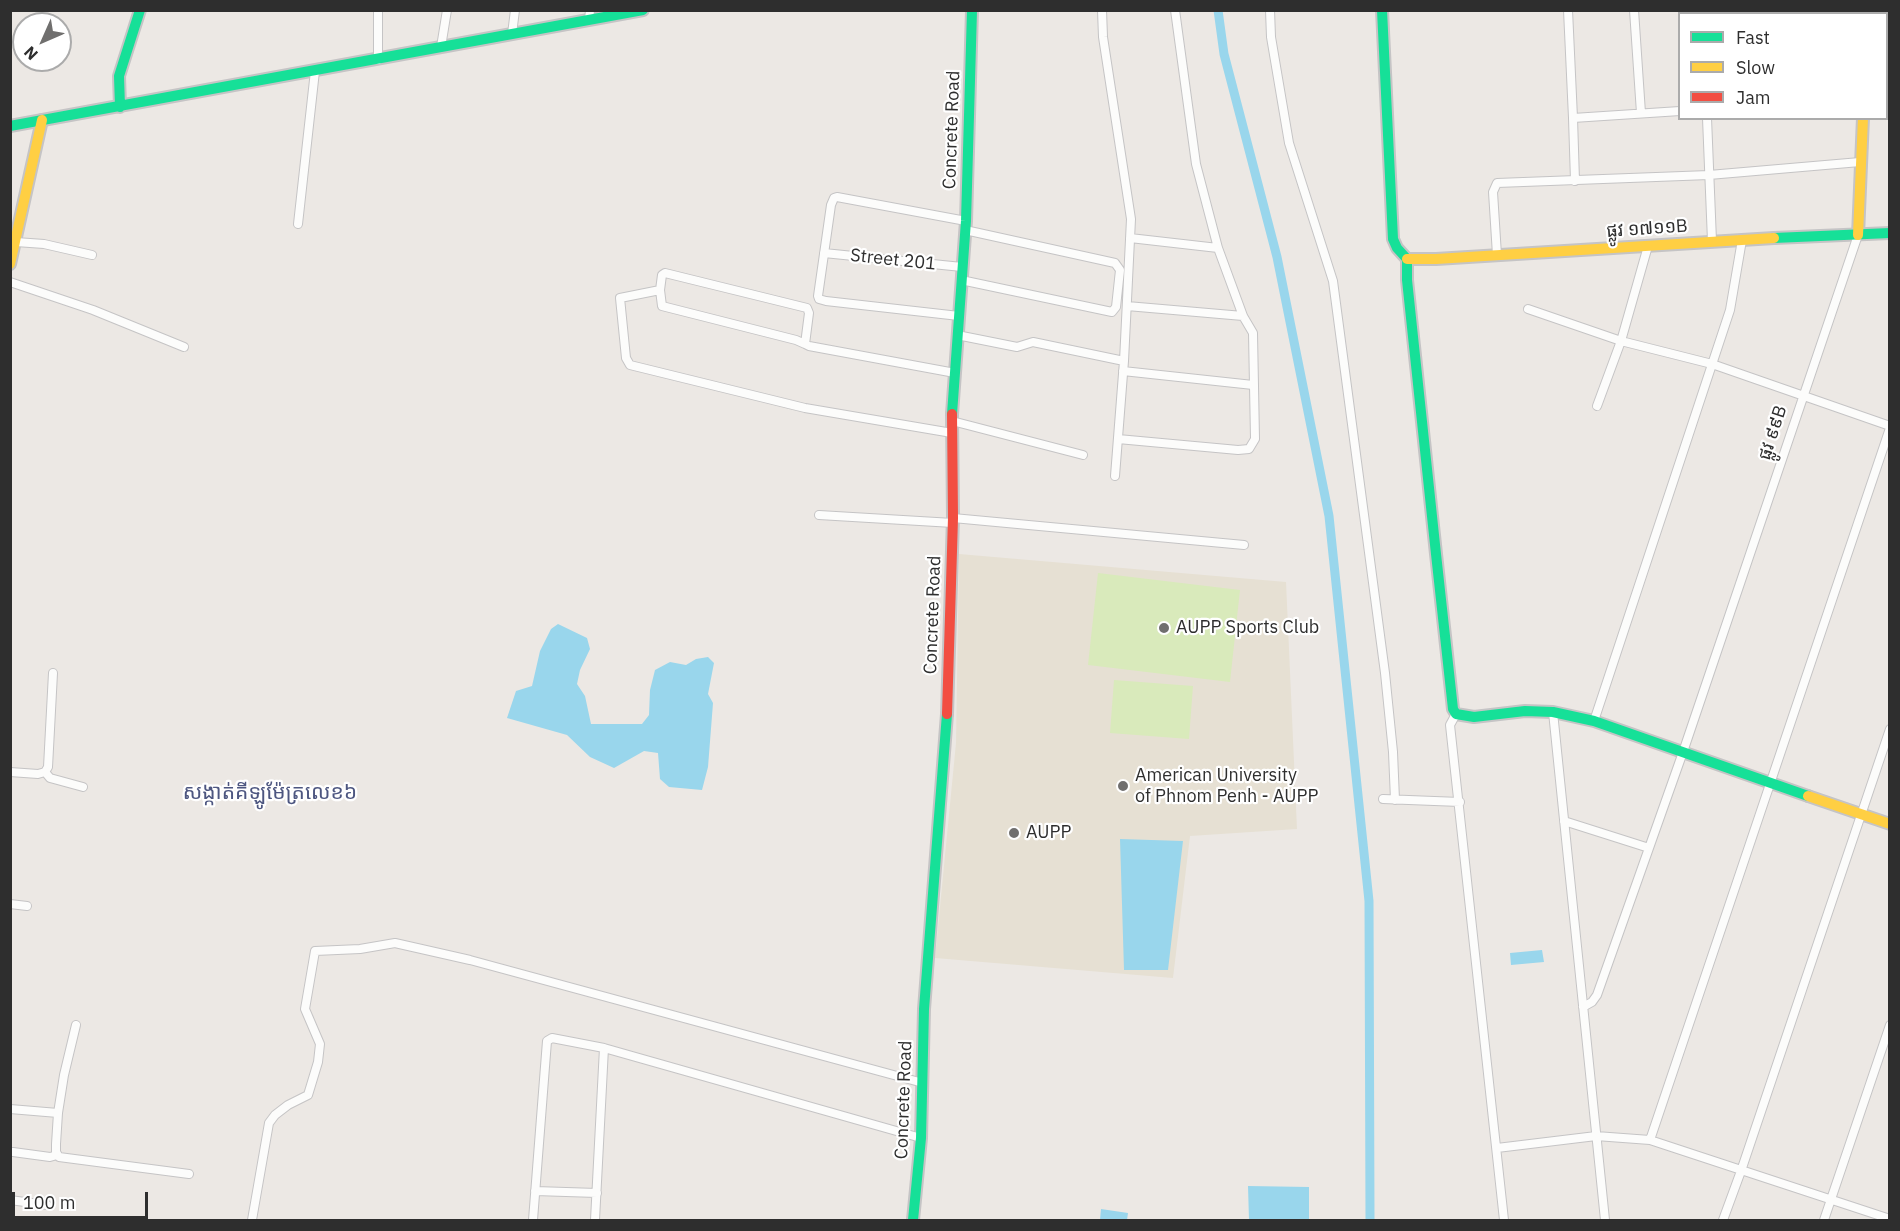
<!DOCTYPE html>
<meta charset="utf-8">
<style>
body{margin:0}
#map{position:relative;width:1900px;height:1231px;overflow:hidden;background:#ece8e4;font-family:"IBM Plex Sans",sans-serif}
canvas{display:block}
.frame{position:absolute;inset:0;border:12px solid #2e2e2e;pointer-events:none}
.legend{position:absolute;left:1678px;top:12px;width:210px;height:108px;box-sizing:border-box;background:#fff;border:2px solid #ababab;margin:0;padding:8px 10px;list-style:none;font-size:18px;color:#2e2e2e}
.legend li{display:flex;align-items:center;gap:12px;height:30px}
.legend b{width:30px;border:2px solid #ababab}
.north{position:absolute;left:12px;top:12px;width:60px;height:60px;box-sizing:border-box;background:#fff;border:2px solid #ababab;border-radius:50%;rotate:225deg;font-size:16px;font-weight:700;line-height:24px;text-align:center;color:#2e2e2e}
.north::after{content:'';display:block;margin:auto;width:21px;height:27px;background:#706f6e;clip-path:polygon(50% 0,100% 100%,50% 72%,0 100%)}
.scale{position:absolute;left:12px;top:1192px;width:136px;height:27px;box-sizing:border-box;border:3px solid #2e2e2e;border-top:0;padding-left:8px;font-size:18px;line-height:21px;white-space:nowrap;color:#2e2e2e;-webkit-text-stroke:4px #fff;paint-order:stroke}
</style>
<div id="map">
<canvas width="1900" height="1231"></canvas>
<div class="frame"></div>
<ul class="legend">
<li><b style="height:8px;background:#16e098"></b>Fast</li>
<li><b style="height:8px;background:#ffcf43"></b>Slow</li>
<li><b style="height:8px;background:#f24e42"></b>Jam</li>
</ul>
<div class="north">N</div>
<div class="scale">100 m</div>
</div>
<script>
const c = document.querySelector('canvas').getContext('2d');
c.lineJoin = 'round';
function fillPath(path, color) {
  c.fillStyle = color;
  c.fill(path, 'evenodd');
}
function toPath(rows) {
  const path = new Path2D();
  for (const r of rows) {
    path.moveTo(r[0], r[1]);
    for (let i = 2; i < r.length; i += 2) path.lineTo(r[i], r[i + 1]);
  }
  return path;
}
function stroke(path, color, width, dash) {
  c.strokeStyle = color;
  c.lineWidth = width;
  c.lineCap = dash ? 'butt' : 'round';
  c.setLineDash(dash || []);
  c.stroke(path);
}
function drawText(font, color, halo, rows, align = 'center') {
  c.font = font + ' "IBM Plex Sans","Noto Sans Khmer",sans-serif';
  c.lineWidth = 4.5;
  c.setLineDash([]);
  c.textBaseline = 'middle';
  c.strokeStyle = halo;
  c.fillStyle = color;
  for (const [text, x, y, turn = 0] of rows) {
    c.save();
    c.translate(x, y);
    c.rotate((+turn || 0) * Math.PI / 180);
    c.textAlign = isNaN(turn) ? turn : align;
    if (halo) c.strokeText(text, 0, 0);
    c.fillText(text, 0, 0);
    c.restore();
  }
}
const education = toPath([
 [959,554,1286,582,1297,829,1190,836,1173,978,935,958,956,743]
]);
const pitch = toPath([
 [1098,573,1240,590,1230,682,1088,665],
 [1114,680,1193,686,1189,739,1110,733]
]);
const water = toPath([
 [558,624,587,638,590,649,580,670,577,684,585,696,591,724,642,724,649,715,650,690,655,670,670,662,686,665,696,659,708,657,714,663,708,694,713,703,708,767,702,790,669,787,660,779,658,753,644,751,614,768,590,757,567,735,507,718,516,691,532,686,540,651,551,629],
 [1120,839,1183,841,1168,970,1124,970],
 [1542,950,1544,962,1511,965,1510,953],
 [1248,1186,1309,1187,1309,1220,1249,1220],
 [1101,1209,1128,1213,1127,1220,1100,1220]
]);
const canal = toPath([
 [1218,10,1224,54,1277,257,1329,516,1369,901,1370,1220]
]);
const street = toPath([
 [378,10,378,60],
 [1102,10,1103,37,1131,219,1124,361,1115,476],
 [1270,10,1271,37,1289,143,1333,281,1385,673,1393,752,1395,800],
 [1568,10,1573,118,1680,111],
 [1634,10,1641,113],
 [1803,10,1819,10],
 [589,20,590,10],
 [512,34,515,10],
 [441,47,447,10],
 [1573,118,1575,181],
 [1707,118,1712,241],
 [298,224,315,71],
 [1130,238,1218,248],
 [16,242,44,244,92,255],
 [824,253,962,267],
 [1497,255,1493,192,1497,183,1709,175,1860,162],
 [961,280,1112,312,1116,307,1120,270,1115,263,965,230],
 [10,282,93,310,184,347],
 [660,290,620,298,626,358,630,365,805,408,952,433],
 [1127,306,1243,316],
 [1528,309,1621,341,1712,364,1890,426],
 [959,316,826,301,819,299,818,296,831,205,834,198,837,197,966,221],
 [957,335,1017,347,1033,342,1124,361],
 [805,344,809,313,807,308,665,273,662,275,660,290,662,306,796,340,805,344,809,346,955,373],
 [1123,371,1253,385],
 [1597,406,1621,341,1648,246],
 [952,421,1083,455],
 [1118,439,1238,450,1249,449,1255,439,1253,333,1243,316,1218,248,1196,164,1175,10],
 [819,515,953,523],
 [953,518,1244,545],
 [1553,712,1605,1220],
 [1456,714,1450,725,1504,1220],
 [1594,721,1730,310,1742,240],
 [10,772,38,774,45,772,48,767,53,673],
 [45,772,50,778,83,787],
 [1383,799,1460,802],
 [1564,821,1649,848],
 [10,904,27,906],
 [1583,1007,1592,1002,1597,995,1683,752,1858,235],
 [10,1109,58,1113,64,1075,76,1025],
 [58,1113,56,1144,56,1152,59,1157,189,1174],
 [1650,1140,1890,428],
 [1497,1148,1596,1136,1650,1140,1890,1219],
 [13,1152,50,1157,57,1155],
 [535,1191,597,1193],
 [10,1200,47,1205],
 [252,1220,269,1123,275,1115,288,1105,308,1095,318,1062,320,1044,305,1009,315,951,360,949,395,943,470,960,923,1083],
 [533,1220,547,1041,552,1038,604,1048,921,1138],
 [595,1220,604,1048],
 [1723,1220,1741,1171,1890,729],
 [1824,1220,1890,1025]
]);
const fast = toPath([
 [1382,10,1393,239,1397,248,1407,259],
 [120,107,119,76,140,10],
 [10,126,643,10],
 [1774,238,1890,233],
 [1407,259,1407,280,1436,554,1453,709,1456,714,1474,717,1525,711,1553,712,1594,721,1808,796],
 [952,414,966,221,972,10],
 [913,1220,921,1138,924,1009,947,714]
]);
const slow = toPath([
 [1858,235,1863,118],
 [1407,259,1436,259,1774,238],
 [10,264,42,120],
 [1808,796,1890,824]
]);
const jam = toPath([
 [1870,10,1870,14],
 [947,714,953,518,952,414]
]);
const markers = [
 [1164,628,6,"#706f6e"],
 [1123,786,6,"#706f6e"],
 [1014,833,6,"#706f6e"]
];
const streetNames = [
 ["Concrete Road",952,130,-88],
 ["ផ្លូវ ១៧១១B",1647,229,-4],
 ["Street 201",893,260,6],
 ["ផ្លូវ ៩៩B",1773,433,-72],
 ["Concrete Road",933,615,-88],
 ["Concrete Road",904,1100,-88]
];
const poiNames = [
 ["AUPP Sports Club",1176,628],
 ["American University",1135,776],
 ["of Phnom Penh - AUPP",1135,797],
 ["AUPP",1026,833]
];
const quarterNames = [
 ["សង្កាត់គីឡូម៉ែត្រលេខ៦",270,793]
];
fillPath(education, '#e6e0d3');
fillPath(pitch, '#d9eabb');
fillPath(water, '#99d6ec');
stroke(canal, '#99d6ec', 9);
stroke(street, '#c5c4c5', 10);
stroke(fast, '#c5c4c5', 14);
stroke(slow, '#c5c4c5', 14);
stroke(jam, '#c5c4c5', 14);
stroke(street, '#fcfcfb', 8);
stroke(fast, '#16e098', 10);
stroke(slow, '#ffcf43', 10);
stroke(jam, '#f24e42', 10);
for (const [x, y, r, color] of markers) {
  const dot = new Path2D();
  dot.arc(x, y, r, 0, 2 * Math.PI);
  c.fillStyle = color;
  c.fill(dot);
  stroke(dot, '#fff', 2);
}
drawText('18px', '#2e2e2e', '#fff', streetNames);
drawText('18px', '#2e2e2e', '#fff', poiNames, 'left');
drawText('21px', '#4d5680', '#fff', quarterNames);
</script>
